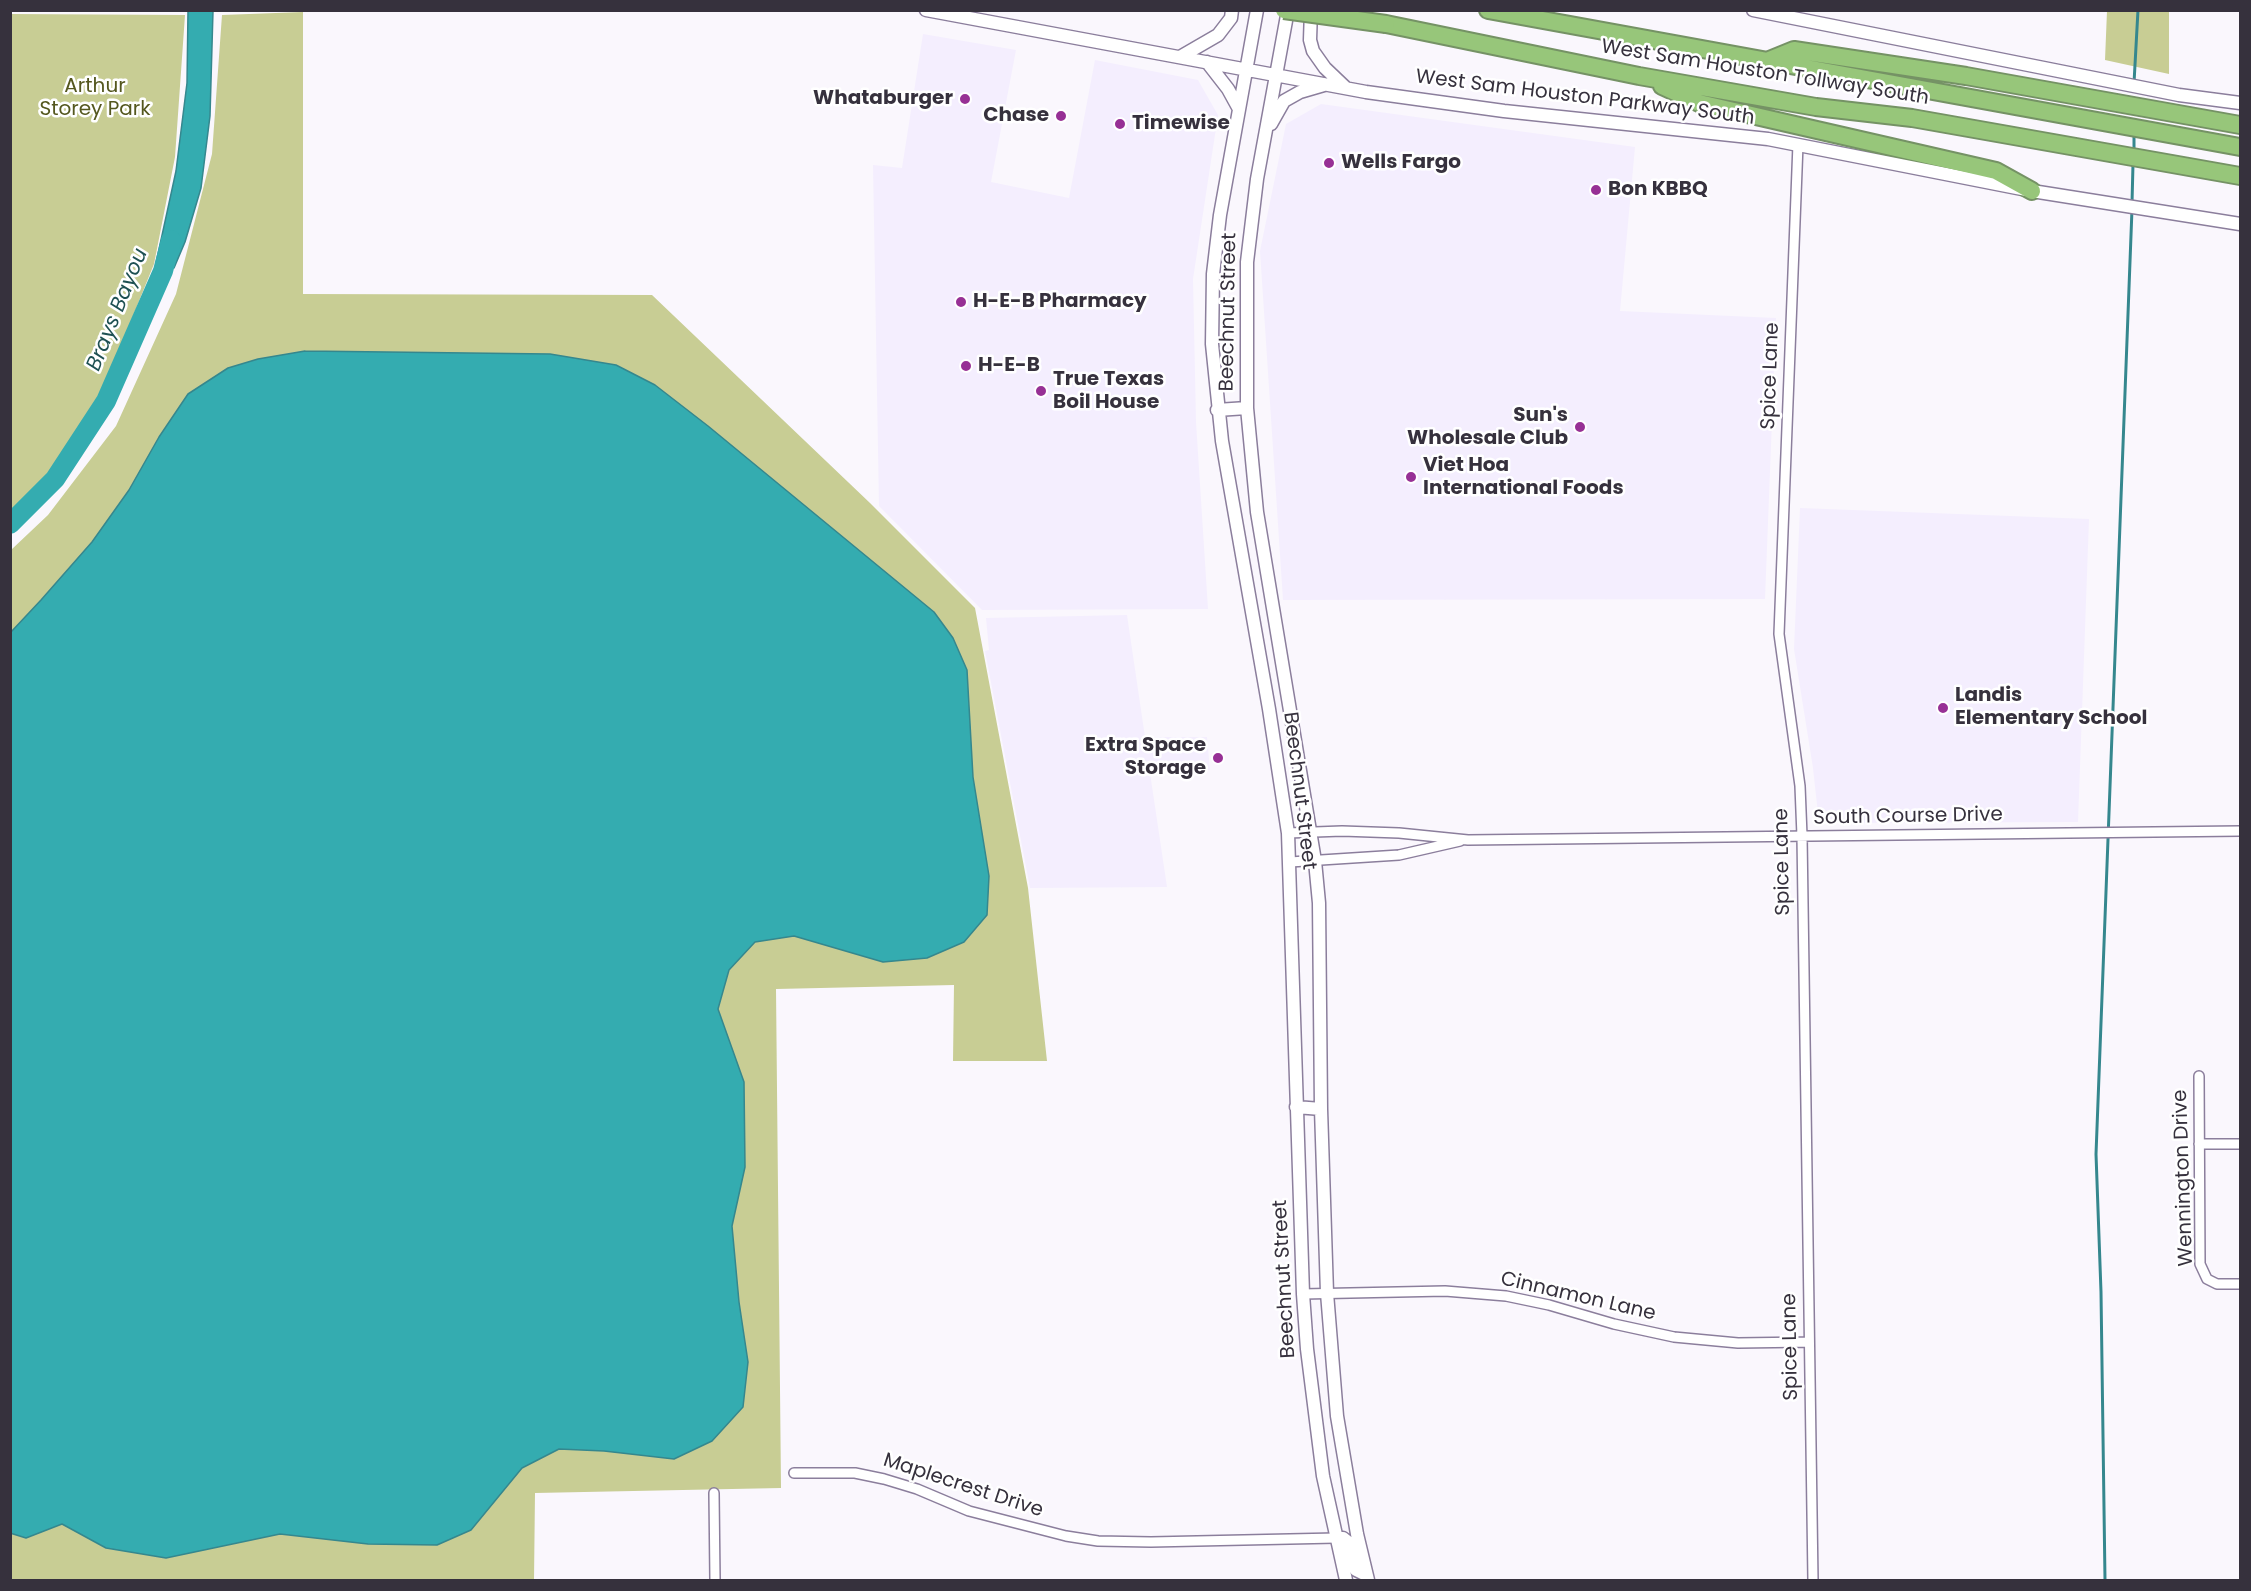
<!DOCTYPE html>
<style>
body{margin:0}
#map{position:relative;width:2251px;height:1591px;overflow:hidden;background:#faf7fd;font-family:Poppins,sans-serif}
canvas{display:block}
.frame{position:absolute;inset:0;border:12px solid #36313d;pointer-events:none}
</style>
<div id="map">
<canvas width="2251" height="1591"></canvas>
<div class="frame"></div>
</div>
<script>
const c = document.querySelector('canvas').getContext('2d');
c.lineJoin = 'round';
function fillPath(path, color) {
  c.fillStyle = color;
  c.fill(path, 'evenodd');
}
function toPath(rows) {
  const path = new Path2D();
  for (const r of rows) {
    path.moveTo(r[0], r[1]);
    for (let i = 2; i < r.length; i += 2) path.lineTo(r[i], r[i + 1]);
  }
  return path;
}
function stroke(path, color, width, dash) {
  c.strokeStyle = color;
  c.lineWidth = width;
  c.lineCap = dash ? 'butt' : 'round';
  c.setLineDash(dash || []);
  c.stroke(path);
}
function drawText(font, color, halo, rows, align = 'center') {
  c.font = font + ' Poppins,sans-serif';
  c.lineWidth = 5;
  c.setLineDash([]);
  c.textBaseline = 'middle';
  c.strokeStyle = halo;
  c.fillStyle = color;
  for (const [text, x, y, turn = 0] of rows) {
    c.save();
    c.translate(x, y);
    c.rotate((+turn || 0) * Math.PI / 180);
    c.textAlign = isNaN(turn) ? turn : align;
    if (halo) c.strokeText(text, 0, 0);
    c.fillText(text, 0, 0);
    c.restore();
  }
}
const built = toPath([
 [923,34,1016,50,991,182,1069,198,1095,60,1198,80,1218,115,1193,279,1196,422,1208,609,982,610,879,506,873,165,902,168],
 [1321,104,1635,147,1620,311,1776,318,1765,599,1283,600,1260,251,1286,124],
 [1800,508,2089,519,2078,822,1819,823,1813,768,1794,649],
 [1127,615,1145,737,1207,737,1210,770,1150,773,1167,887,1030,888,985,651,989,650,986,618]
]);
const green = toPath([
 [2107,11,2169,11,2169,74,2105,60],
 [303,12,303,294,652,295,870,503,975,608,1028,888,1047,1061,953,1061,954,985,776,989,781,1488,535,1493,534,1580,11,1580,11,550,48,515,116,426,176,294,212,154,222,15],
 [11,14,185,15,175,157,154,264,103,390,51,475,11,513]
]);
const water = toPath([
 [188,11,213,11,210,116,201,188,185,242,174,268,156,263,176,171,187,83,188,11],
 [305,351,550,354,616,365,655,385,708,426,934,612,953,638,967,670,973,777,989,876,987,915,964,942,927,958,883,962,794,936,755,942,729,970,718,1009,744,1082,745,1167,732,1226,739,1302,748,1362,743,1407,712,1441,674,1459,604,1451,559,1449,522,1468,471,1530,437,1545,368,1544,280,1534,166,1558,106,1548,62,1524,26,1538,10,1533,11,632,41,600,92,542,129,490,159,437,188,394,228,368,258,359,305,351]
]);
const stream = toPath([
 [2134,83,2138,10],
 [2134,152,2134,134],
 [2132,203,2133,164],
 [2105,1580,2101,1292,2096,1154,2132,209]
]);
const river = toPath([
 [10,524,55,479,106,401,163,271,171,240]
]);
const street = toPath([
 [1798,144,1779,634,1800,786,1802,836,1813,1580],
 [1288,833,1342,831,1399,833,1468,840,2240,831],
 [1290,862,1399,855,1460,841],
 [2199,1076,2200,1264,2207,1279,2217,1284,2240,1284],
 [2199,1144,2240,1144],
 [1303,1294,1445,1291,1506,1296,1549,1305,1614,1324,1674,1337,1738,1343,1809,1342],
 [794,1473,855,1473,884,1479,917,1489,969,1511,1066,1536,1098,1541,1151,1542,1336,1538],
 [714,1493,715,1580]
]);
const secondary = toPath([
 [926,10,1366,92,1504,111,1768,139,2032,191,2240,224],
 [1257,10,1220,215,1213,274,1212,344,1222,441,1269,709,1288,833,1303,1294,1307,1349,1323,1476,1346,1580],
 [1288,10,1257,179,1247,262,1247,408,1257,512,1315,861,1319,903,1321,1109,1327,1293,1337,1416,1357,1534,1368,1580],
 [1311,10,1310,40,1313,51,1325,68,1346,88],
 [1753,10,2179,95,2240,103],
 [1180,57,1218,35,1231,18,1232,10],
 [1207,62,1228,89,1239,109],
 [1271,124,1284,101,1300,92,1324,85],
 [1217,410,1247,408],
 [1296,1107,1321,1109],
 [1336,1538,1343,1538,1348,1542,1356,1570,1366,1575]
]);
const highway = toPath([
 [1488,10,2240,147],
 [1386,24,1639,76,1816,107,1912,118,2240,176],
 [1767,61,1794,50,1966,76,2240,125],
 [1662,86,1699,103,1996,171,2032,191]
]);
const highwayBridge = toPath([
 [1284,10,1386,24]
]);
const markers = [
 [965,99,6,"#973095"],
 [1061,116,6,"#973095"],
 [1120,124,6,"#973095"],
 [1329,163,6,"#973095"],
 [1596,190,6,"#973095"],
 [961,302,6,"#973095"],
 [966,366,6,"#973095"],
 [1041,391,6,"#973095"],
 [1580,427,6,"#973095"],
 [1411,477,6,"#973095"],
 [1943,708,6,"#973095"],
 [1218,758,6,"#973095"]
];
const streetNames = [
 ["West Sam Houston Tollway South",1765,73,9],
 ["West Sam Houston Parkway South",1585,98,7],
 ["Beechnut Street",1229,312,-89],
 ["Spice Lane",1771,376,-88],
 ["Beechnut Street",1299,791,83],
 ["South Course Drive",1908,817,-1],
 ["Spice Lane",1783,862,-91],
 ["Wennington Drive",2184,1178,-92],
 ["Beechnut Street",1285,1279,-93],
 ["Cinnamon Lane",1578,1297,13],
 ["Spice Lane",1791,1347,-91],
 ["Maplecrest Drive",963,1486,18]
];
const parkNames = [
 ["Arthur",95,87],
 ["Storey Park",95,110]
];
const poiNames = [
 ["Whataburger",953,99,"right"],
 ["Chase",1049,116,"right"],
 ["Timewise",1132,124],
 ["Wells Fargo",1341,163],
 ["Bon KBBQ",1608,190],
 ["H-E-B Pharmacy",973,302],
 ["H-E-B",978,366],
 ["True Texas",1053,380],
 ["Boil House",1053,403],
 ["Sun's",1568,416,"right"],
 ["Wholesale Club",1568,439,"right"],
 ["Viet Hoa",1423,466],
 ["International Foods",1423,489],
 ["Landis",1955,696],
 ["Elementary School",1955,719],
 ["Extra Space",1206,746,"right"],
 ["Storage",1206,769,"right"]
];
const waterNames = [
 ["Brays Bayou",118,310,-68]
];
fillPath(built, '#f4eefe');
fillPath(green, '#c8cd94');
fillPath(water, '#34acb0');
stroke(water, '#35878e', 1.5);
stroke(stream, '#35878e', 3);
stroke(river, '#34acb0', 20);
stroke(street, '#8b7e9c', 12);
stroke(secondary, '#8b7e9c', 15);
stroke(highway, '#759265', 20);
stroke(street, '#fff', 9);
stroke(secondary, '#fff', 12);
stroke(highway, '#97c67a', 16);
stroke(highwayBridge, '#759265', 20, []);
stroke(highwayBridge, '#97c67a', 16);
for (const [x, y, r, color] of markers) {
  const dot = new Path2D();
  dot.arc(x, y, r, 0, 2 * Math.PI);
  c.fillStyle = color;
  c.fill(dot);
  stroke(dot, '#fff', 2);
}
drawText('20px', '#36313d', '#fff', streetNames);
drawText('20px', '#54571e', '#fff', parkNames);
drawText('bold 20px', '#36313d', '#fff', poiNames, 'left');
drawText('italic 21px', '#1e5052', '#fff', waterNames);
</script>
